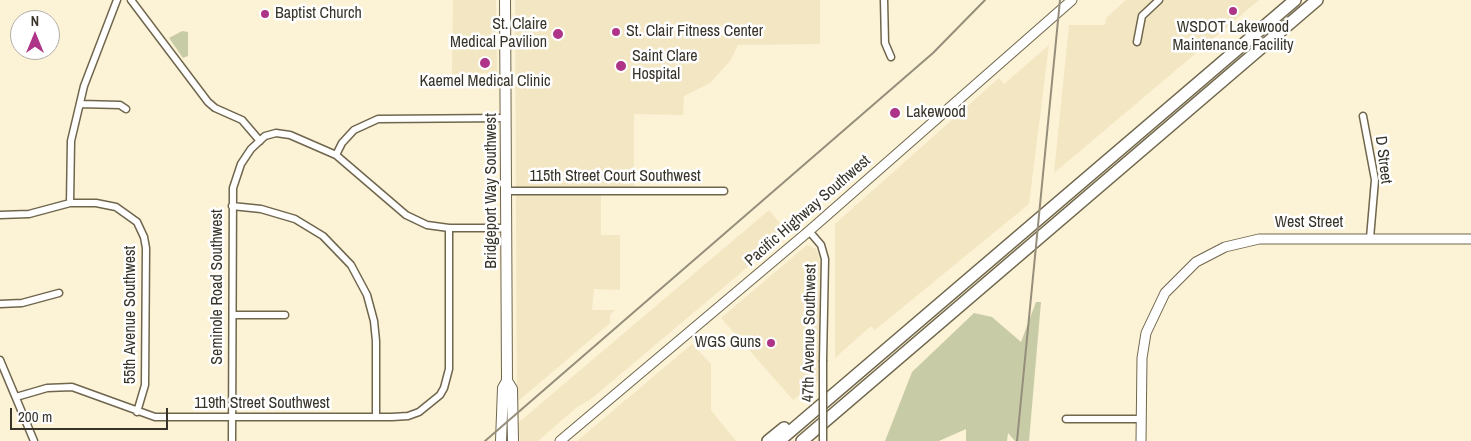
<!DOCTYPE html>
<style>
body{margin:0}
#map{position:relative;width:1471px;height:441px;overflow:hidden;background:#fcf2d5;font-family:"Archivo Narrow",sans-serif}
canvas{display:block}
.north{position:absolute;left:10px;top:10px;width:50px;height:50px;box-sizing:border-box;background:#fff;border:1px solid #afaea9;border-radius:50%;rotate:0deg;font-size:14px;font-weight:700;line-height:20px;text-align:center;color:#383429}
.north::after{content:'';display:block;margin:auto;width:18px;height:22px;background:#ae3487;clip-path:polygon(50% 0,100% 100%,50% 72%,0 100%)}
.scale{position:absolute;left:10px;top:408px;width:158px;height:22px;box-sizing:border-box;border:2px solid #383429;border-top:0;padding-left:6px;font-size:15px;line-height:18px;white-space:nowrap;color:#383429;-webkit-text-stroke:4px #fff;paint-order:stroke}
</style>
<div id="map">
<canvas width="1471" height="441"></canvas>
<div class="north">N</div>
<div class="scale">200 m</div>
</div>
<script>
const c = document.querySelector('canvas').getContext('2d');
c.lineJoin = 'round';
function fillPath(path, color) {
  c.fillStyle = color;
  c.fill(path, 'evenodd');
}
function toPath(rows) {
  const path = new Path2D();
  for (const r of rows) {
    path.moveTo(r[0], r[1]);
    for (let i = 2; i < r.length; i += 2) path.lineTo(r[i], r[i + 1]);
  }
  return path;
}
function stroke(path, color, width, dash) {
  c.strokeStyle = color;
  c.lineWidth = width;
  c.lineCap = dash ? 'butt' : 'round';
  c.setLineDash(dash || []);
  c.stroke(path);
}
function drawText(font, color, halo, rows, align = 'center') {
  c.font = font + ' "Archivo Narrow",sans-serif';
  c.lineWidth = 5;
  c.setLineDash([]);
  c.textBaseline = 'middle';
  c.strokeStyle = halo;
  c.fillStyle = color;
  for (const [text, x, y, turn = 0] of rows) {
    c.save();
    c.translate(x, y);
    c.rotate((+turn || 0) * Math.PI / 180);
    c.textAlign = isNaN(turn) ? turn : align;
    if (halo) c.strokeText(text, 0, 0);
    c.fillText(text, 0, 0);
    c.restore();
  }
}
const built = toPath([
 [453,0,496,0,497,73,452,74],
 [515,0,820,0,820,44,738,45,730,61,710,83,684,96,683,115,634,114,634,187,601,187,601,235,620,235,620,290,594,289,592,310,615,310,610,315,610,323,517,402],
 [1126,0,1259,0,1054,173,1069,25,1105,25,1106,18],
 [1049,45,1029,204,875,330,871,326,835,358,835,224,999,78,1004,84],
 [769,210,788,233,591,399,577,407,538,441,520,441,518,423],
 [807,245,816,249,821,265,818,381,793,400,721,318],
 [692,344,711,364,711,410,736,441,577,441]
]);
const green = toPath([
 [182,31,188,32,188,56,183,58,169,38],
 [1036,302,1041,302,1029,441,1015,441,1008,433,1007,441,966,441,966,429,939,441,885,441,912,372,974,313,992,317,1021,342]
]);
const street = toPath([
 [131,0,208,102,215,108,242,120,260,141],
 [884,0,885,43,891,57],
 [1137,42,1142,16,1159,0],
 [80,104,120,105,126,109],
 [1363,116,1375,180,1370,238],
 [336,155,342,143,354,130,378,119,506,118],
 [507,191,724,191],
 [70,203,71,141,84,86,117,0],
 [232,206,261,209,295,219,323,236,351,265,367,295,374,321,376,341,376,417],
 [0,215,29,214,70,203,96,203,116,207,137,222,144,237,146,248,145,385,137,412],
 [809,231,821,245,825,259,823,360],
 [0,304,22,303,59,293],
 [233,315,285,315],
 [0,360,34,441],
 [16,397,47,388,72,387,155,417,392,417,408,416,419,412,440,395,444,388,449,369,449,228],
 [1066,419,1141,419],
 [232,441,233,188,241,164,251,149,265,136,276,133,290,135,336,155,406,215,427,225,449,228,507,228]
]);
const secondary = toPath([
 [560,441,809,231,1072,0],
 [1141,441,1142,358,1146,333,1165,293,1196,262,1225,247,1259,239,1471,239]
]);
const primary = toPath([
 [507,381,512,389,513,441],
 [501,441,503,388,507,381,505,0]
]);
const highway = toPath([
 [768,441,784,428],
 [779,441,1295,0],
 [802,441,1317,0]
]);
const rail = toPath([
 [485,441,933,53,985,0],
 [1017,441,1060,0]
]);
const streetBridge = toPath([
 [823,360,823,441]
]);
const markers = [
 [1233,11,5,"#ae3487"],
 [265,14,5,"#ae3487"],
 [616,32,5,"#ae3487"],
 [558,34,6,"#ae3487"],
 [485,63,6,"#ae3487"],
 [621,66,6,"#ae3487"],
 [895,113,6,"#ae3487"],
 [771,343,5,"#ae3487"]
];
const poiNames = [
 ["Baptist Church",275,14],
 ["St. Claire",547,25,"right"],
 ["Medical Pavilion",547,43,"right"],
 ["WSDOT Lakewood",1233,28,"center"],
 ["Maintenance Facility",1233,46,"center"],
 ["St. Clair Fitness Center",626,32],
 ["Saint Clare",632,57],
 ["Hospital",632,75],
 ["Kaemel Medical Clinic",485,82,"center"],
 ["Lakewood",906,113],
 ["WGS Guns",761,343,"right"]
];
const streetNames = [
 ["D Street",1383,160,83],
 ["115th Street Court Southwest",615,177],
 ["Bridgeport Way Southwest",492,191,-90],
 ["Pacific Highway Southwest",808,211,-41],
 ["West Street",1309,223],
 ["Seminole Road Southwest",218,287,-90],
 ["55th Avenue Southwest",131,315,-90],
 ["47th Avenue Southwest",810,333,-89],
 ["119th Street Southwest",262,404]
];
fillPath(built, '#f3e6c3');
fillPath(green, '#c8cca6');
stroke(street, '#6f664d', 9);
stroke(secondary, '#6f664d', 11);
stroke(primary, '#6f664d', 12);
stroke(highway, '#6f664d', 14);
stroke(street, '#fff', 6);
stroke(secondary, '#fff', 9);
stroke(primary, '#fff', 10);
stroke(highway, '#fff', 11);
stroke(rail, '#958e7b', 2);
stroke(streetBridge, '#6f664d', 9, []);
stroke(streetBridge, '#fff', 6);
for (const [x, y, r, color] of markers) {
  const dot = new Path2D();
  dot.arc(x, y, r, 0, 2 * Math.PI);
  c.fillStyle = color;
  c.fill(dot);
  stroke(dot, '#fff', 2);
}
drawText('16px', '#383429', '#fff', poiNames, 'left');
drawText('16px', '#383429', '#fff', streetNames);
</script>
